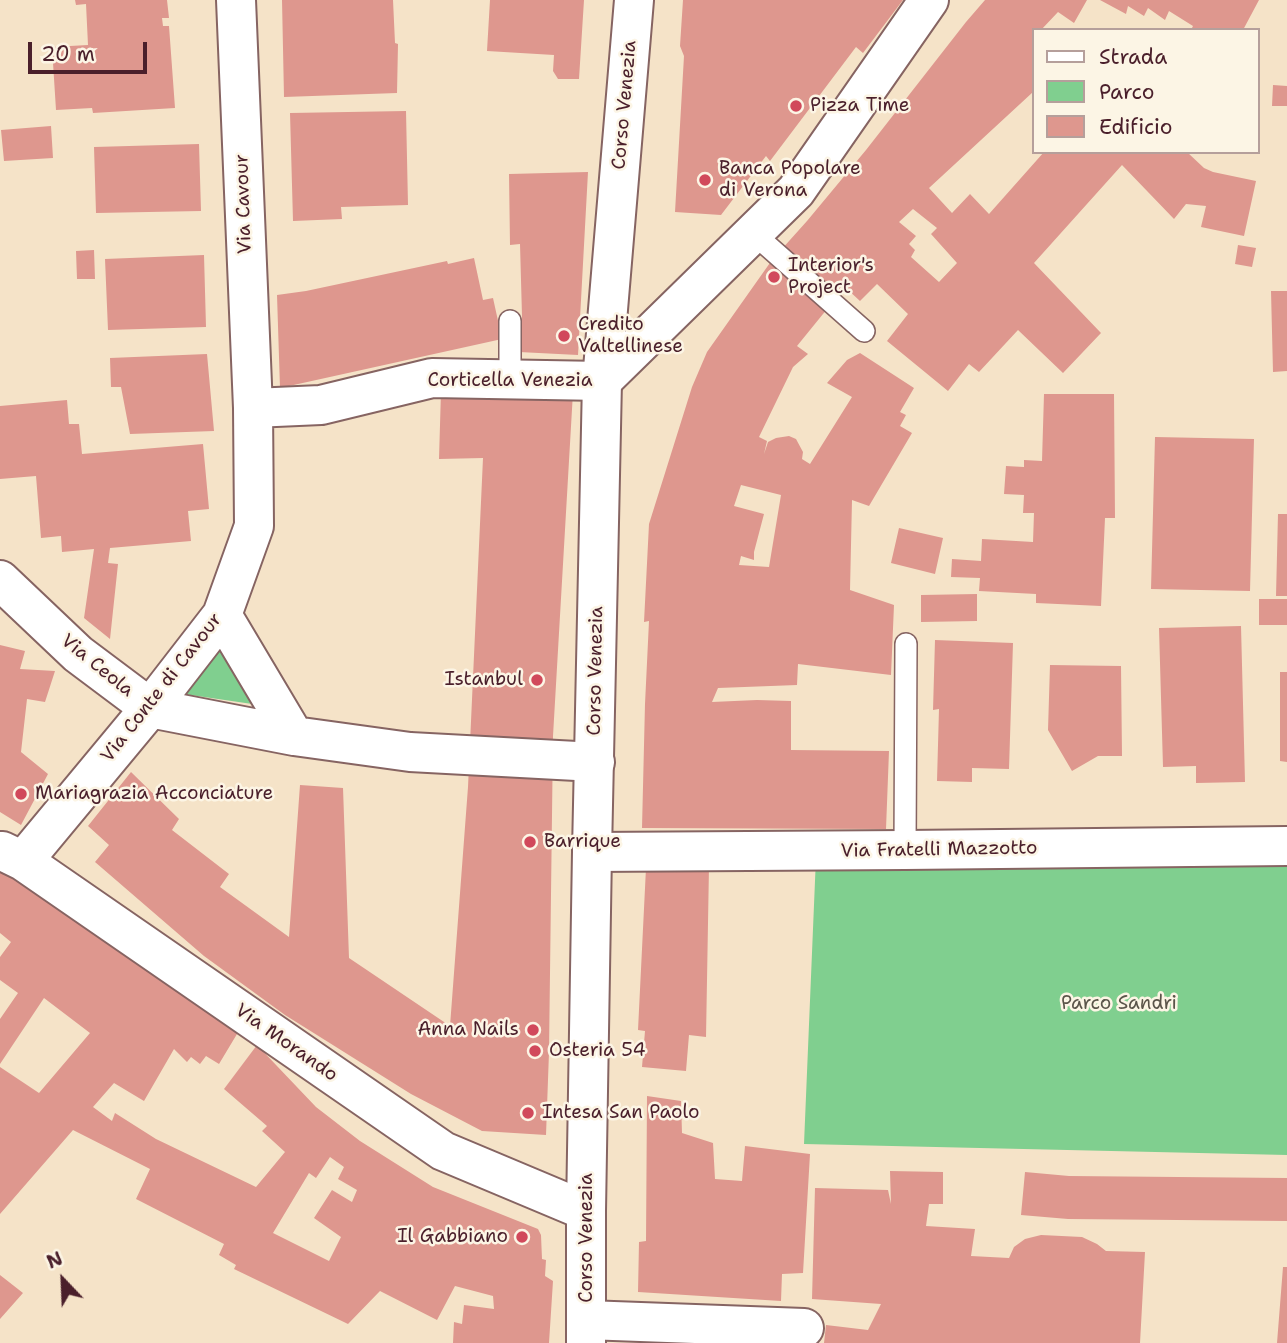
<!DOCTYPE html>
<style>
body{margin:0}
#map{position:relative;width:1287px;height:1343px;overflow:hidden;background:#f5e3c8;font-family:"Shantell Sans",sans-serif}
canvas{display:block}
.legend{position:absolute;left:1032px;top:28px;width:228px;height:126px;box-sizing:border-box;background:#fcf5e5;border:2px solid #b59f9b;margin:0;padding:9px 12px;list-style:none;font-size:21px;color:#4a1f2b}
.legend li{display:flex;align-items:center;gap:14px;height:35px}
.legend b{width:35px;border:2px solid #b59f9b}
.north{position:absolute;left:28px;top:1245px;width:70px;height:70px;-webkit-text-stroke:5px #fcf5e5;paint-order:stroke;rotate:337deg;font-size:19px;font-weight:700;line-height:28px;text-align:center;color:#4a1f2b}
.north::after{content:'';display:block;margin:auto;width:24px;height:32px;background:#4a1f2b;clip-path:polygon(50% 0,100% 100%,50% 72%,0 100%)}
.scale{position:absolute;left:28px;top:42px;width:119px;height:32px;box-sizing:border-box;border:4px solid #4a1f2b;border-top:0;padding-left:9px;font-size:21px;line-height:24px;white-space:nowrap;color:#4a1f2b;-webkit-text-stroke:5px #fcf5e5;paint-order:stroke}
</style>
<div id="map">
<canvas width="1287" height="1343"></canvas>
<ul class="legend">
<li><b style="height:9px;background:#fff"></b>Strada</li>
<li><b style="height:19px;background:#80cf8f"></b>Parco</li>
<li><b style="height:19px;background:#de978e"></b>Edificio</li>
</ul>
<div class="north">N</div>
<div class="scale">20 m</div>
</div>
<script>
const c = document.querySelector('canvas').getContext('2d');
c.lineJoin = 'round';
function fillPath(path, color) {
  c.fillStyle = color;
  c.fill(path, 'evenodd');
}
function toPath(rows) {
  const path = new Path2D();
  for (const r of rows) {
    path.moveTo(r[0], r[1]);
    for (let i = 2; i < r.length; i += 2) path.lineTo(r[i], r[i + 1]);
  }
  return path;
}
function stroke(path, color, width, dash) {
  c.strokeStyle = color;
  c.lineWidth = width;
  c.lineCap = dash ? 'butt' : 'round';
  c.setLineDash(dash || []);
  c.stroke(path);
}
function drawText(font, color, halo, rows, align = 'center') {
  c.font = font + ' "Shantell Sans",sans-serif';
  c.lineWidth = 5;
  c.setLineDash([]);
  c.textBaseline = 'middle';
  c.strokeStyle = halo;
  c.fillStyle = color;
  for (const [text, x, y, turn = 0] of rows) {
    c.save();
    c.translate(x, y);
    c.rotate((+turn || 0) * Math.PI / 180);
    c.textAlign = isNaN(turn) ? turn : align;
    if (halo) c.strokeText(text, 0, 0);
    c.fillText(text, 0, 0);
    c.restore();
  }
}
const green = toPath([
 [219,641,259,705,177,693],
 [816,857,1287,858,1287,1155,804,1144]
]);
const building = toPath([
 [75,0,167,0,169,18,162,18,163,26,169,26,175,108,93,113,92,108,56,110,52,47,88,45,86,4,76,5],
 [282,0,393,0,395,43,398,44,397,93,284,97],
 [490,0,584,0,579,79,558,79,553,71,554,55,487,51],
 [683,0,903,0,863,53,856,47,770,161,766,156,721,215,675,212,684,56,680,46],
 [985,0,1087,0,1074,23,1058,12,1041,30,1033,30,1033,92,929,188,952,213,970,194,989,214,1044,152,1187,152,1204,168,1213,172,1256,181,1244,236,1201,227,1206,206,1186,204,1174,219,1122,165,1034,263,1101,333,1063,373,1018,330,979,372,969,364,948,391,887,341,908,314,877,284,860,301,847,289,836,298,797,346,808,354,793,367,759,437,767,441,764,454,768,442,776,438,789,436,796,439,803,452,802,459,810,464,852,397,827,383,847,360,860,353,914,388,900,412,906,415,900,426,912,433,869,506,852,500,850,590,894,605,891,675,798,664,797,685,718,688,712,702,757,700,791,701,791,750,889,751,886,829,642,828,645,704,649,621,644,622,649,524,692,387,707,352,772,260,807,221,866,150,966,22],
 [913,209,937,228,931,234,957,263,939,282,911,257,915,250,909,244,916,236,899,222],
 [741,485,781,495,769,567,739,565,741,556,754,560,754,552,764,514,734,506],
 [1100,0,1259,0,1243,30,1191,30,1193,26,1169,11,1165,20,1148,8,1144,16,1128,6,1126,14],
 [1273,85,1287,86,1287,106,1272,106],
 [406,111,408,205,341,207,342,219,293,221,290,113],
 [51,126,53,158,4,161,1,130],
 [199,144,201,211,96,213,94,147],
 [588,172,578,355,519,352,522,316,520,244,510,245,509,174],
 [1238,245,1256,248,1252,267,1235,264],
 [94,250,95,279,77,279,76,251],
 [204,255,206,327,108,330,105,259],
 [474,258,483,300,493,298,502,339,280,388,277,295,306,291,447,261,448,264],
 [1271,291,1287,291,1287,371,1273,372],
 [207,354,214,431,130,434,121,387,111,387,110,358],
 [441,391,573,392,553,736,549,1052,546,1135,482,1131,411,1094,285,1015,204,956,95,862,109,845,88,826,131,772,179,819,172,830,229,874,220,887,289,937,300,785,343,788,349,958,450,1026,468,787,483,458,439,459],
 [1044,394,1114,394,1115,518,1105,518,1101,606,1036,603,1036,594,979,591,980,578,951,577,952,559,981,561,982,539,1033,542,1034,513,1023,513,1024,495,1004,494,1006,466,1024,467,1024,460,1042,461],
 [67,400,69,424,79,424,82,454,203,444,209,509,188,511,191,541,110,548,108,563,118,564,110,639,84,618,94,549,62,552,61,536,41,538,36,476,0,479,0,406],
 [1155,437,1254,439,1250,591,1151,589],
 [1278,514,1287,514,1287,596,1276,596],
 [899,528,943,538,935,574,891,563],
 [977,594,977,621,921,622,921,595],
 [1259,599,1287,599,1287,625,1259,625],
 [1241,626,1245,782,1196,783,1196,766,1163,767,1159,628],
 [935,640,1013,643,1009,769,972,768,972,782,937,781,939,709,933,710],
 [0,645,25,651,20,669,55,671,45,702,27,699,21,752,48,774,21,825,0,812],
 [1050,665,1121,666,1122,756,1098,756,1072,771,1048,730],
 [1280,672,1287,672,1287,762,1280,761],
 [0,863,240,1029,219,1064,206,1056,200,1064,191,1057,187,1062,174,1049,144,1101,114,1083,93,1107,112,1121,115,1113,156,1139,256,1187,285,1152,262,1131,267,1126,224,1089,257,1045,316,1107,360,1141,433,1187,538,1229,541,1235,542,1259,546,1260,545,1276,553,1281,549,1343,453,1343,454,1322,462,1324,464,1305,494,1309,493,1296,455,1286,437,1320,380,1291,348,1324,234,1269,236,1265,219,1255,224,1244,136,1199,150,1169,73,1130,0,1214,0,1067,39,1093,90,1033,44,998,0,1064,0,1019,18,993,0,980,0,957,11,942,0,933],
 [330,1157,344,1167,338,1179,357,1190,352,1202,332,1190,314,1218,341,1237,329,1261,273,1233,309,1173,316,1178],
 [709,866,706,1037,689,1035,686,1071,642,1067,645,1031,638,1030,646,868],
 [647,1096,681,1101,682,1133,713,1143,715,1179,742,1181,745,1146,810,1154,803,1273,782,1274,781,1301,638,1292,639,1242,646,1241],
 [890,1171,943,1172,943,1204,929,1204,926,1226,975,1229,971,1256,1009,1258,1014,1247,1025,1239,1041,1235,1082,1237,1097,1244,1106,1251,1145,1252,1140,1343,824,1343,826,1325,868,1330,881,1304,812,1299,815,1188,888,1190,891,1204],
 [1025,1172,1069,1176,1287,1178,1287,1221,1068,1219,1021,1215],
 [1283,1267,1287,1267,1287,1343,1277,1343],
 [0,1275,23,1293,0,1319]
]);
const lane = toPath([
 [753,233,864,331],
 [510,321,510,380],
 [905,850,906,644]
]);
const street = toPath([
 [253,408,321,405,432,378,602,381,796,191,929,0],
 [0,580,78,654,150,708,294,736,410,752,595,762],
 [222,615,294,736],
 [2,851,23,861,443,1151,586,1211],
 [592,852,905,850,1287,846],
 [23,861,150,708,222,615,254,526,253,408,236,0],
 [586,1320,804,1328]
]);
const secondary = toPath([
 [586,1343,586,1211,592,852,602,381,634,0]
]);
const markers = [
 [796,106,7,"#d1495b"],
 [705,180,7,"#d1495b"],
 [774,277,7,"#d1495b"],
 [564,336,7,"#d1495b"],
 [537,680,7,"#d1495b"],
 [21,794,7,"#d1495b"],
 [530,842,7,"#d1495b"],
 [533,1030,7,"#d1495b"],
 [535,1051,7,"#d1495b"],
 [528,1113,7,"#d1495b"],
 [522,1237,7,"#d1495b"]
];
const streetNames = [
 ["Corso Venezia",625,105,-85],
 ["Via Cavour",244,204,-92],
 ["Corticella Venezia",510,381],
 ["Via Ceola",97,666,39],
 ["Corso Venezia",596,671,-89],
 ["Via Conte di Cavour",162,688,-52],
 ["Via Fratelli Mazzotto",939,850,-1],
 ["Via Morando",286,1043,35],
 ["Corso Venezia",587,1238,-90]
];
const poiNames = [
 ["Pizza Time",810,106],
 ["Banca Popolare",719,169],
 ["di Verona",719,191],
 ["Interior's",788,266],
 ["Project",788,288],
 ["Credito",578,325],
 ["Valtellinese",578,347],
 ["Istanbul",523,680,"right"],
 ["Mariagrazia Acconciature",35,794],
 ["Barrique",544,842],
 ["Anna Nails",519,1030,"right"],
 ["Osteria 54",549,1051],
 ["Intesa San Paolo",542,1113],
 ["Il Gabbiano",508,1237,"right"]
];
const parkNames = [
 ["Parco Sandri",1119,1004]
];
fillPath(green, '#80cf8f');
fillPath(building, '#de978e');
stroke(lane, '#866462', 24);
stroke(street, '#866462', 42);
stroke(secondary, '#866462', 42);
stroke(lane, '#fff', 21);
stroke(street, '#fff', 38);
stroke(secondary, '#fff', 38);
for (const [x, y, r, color] of markers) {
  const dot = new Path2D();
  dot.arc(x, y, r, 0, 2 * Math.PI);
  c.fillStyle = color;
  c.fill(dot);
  stroke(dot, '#fcf5e5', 2.5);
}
drawText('19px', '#4a1f2b', '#fcf5e5', streetNames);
drawText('19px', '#4a1f2b', '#fcf5e5', poiNames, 'left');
drawText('19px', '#5a5449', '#fcf5e5', parkNames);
</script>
